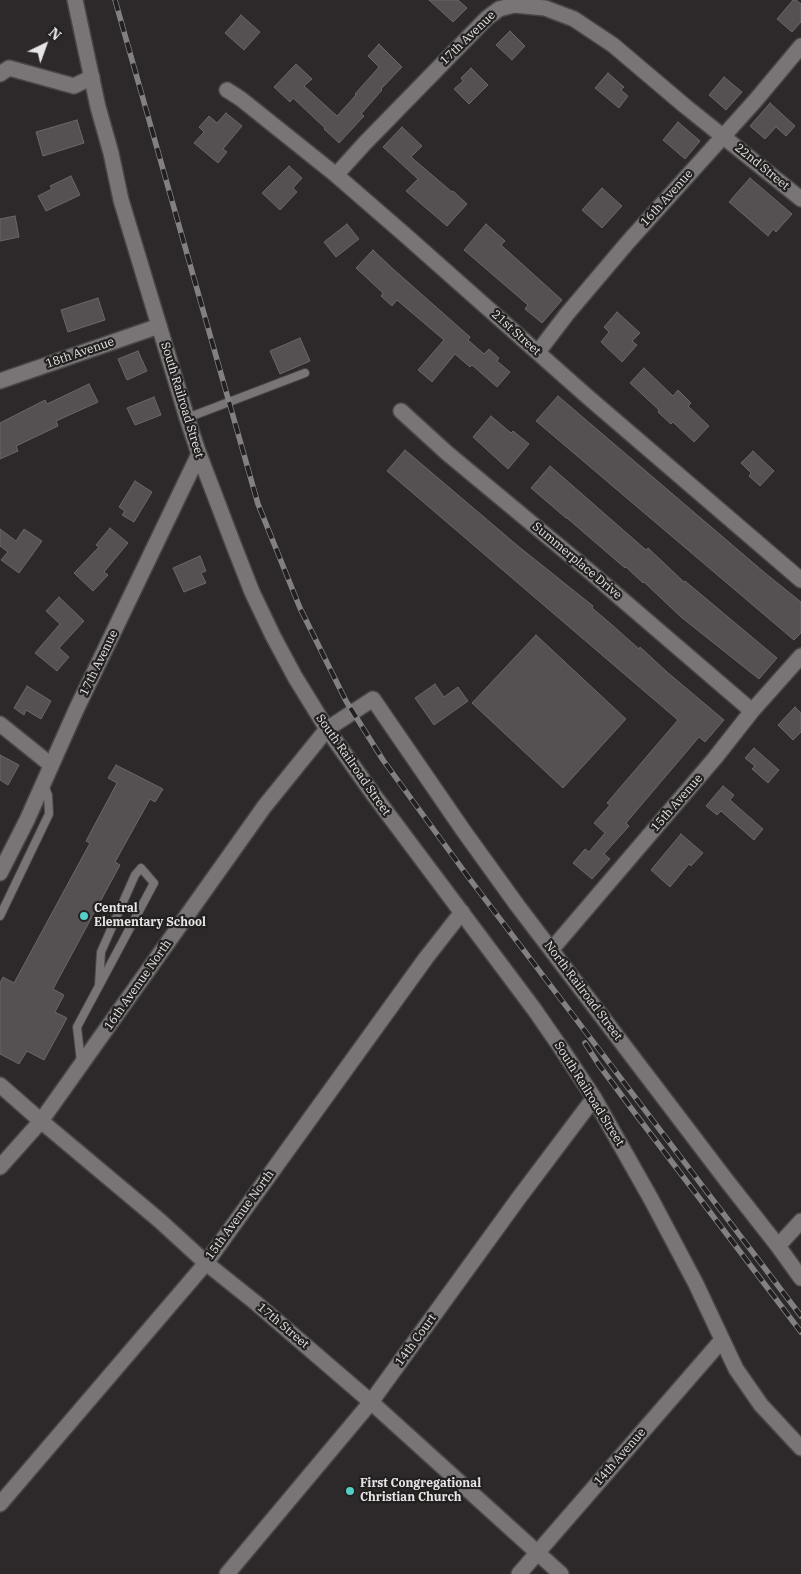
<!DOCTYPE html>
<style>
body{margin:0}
#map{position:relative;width:801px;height:1574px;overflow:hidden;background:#2d292a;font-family:"IBM Plex Serif",serif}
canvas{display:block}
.north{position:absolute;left:20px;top:20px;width:50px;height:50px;-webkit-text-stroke:4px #232020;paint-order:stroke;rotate:42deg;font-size:14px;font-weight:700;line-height:20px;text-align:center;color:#e8e5e6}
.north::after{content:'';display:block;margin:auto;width:18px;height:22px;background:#e8e5e6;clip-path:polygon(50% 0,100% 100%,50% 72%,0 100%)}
</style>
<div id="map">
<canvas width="801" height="1574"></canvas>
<div class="north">N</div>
</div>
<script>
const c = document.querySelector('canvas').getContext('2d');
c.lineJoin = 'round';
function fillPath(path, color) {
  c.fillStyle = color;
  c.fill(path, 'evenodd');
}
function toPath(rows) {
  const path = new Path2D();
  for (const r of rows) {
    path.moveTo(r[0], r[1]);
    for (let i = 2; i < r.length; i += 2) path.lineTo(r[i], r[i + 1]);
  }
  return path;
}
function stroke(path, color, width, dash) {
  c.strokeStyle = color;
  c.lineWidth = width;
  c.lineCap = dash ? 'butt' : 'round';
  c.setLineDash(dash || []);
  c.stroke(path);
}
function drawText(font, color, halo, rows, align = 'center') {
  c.font = font + ' "IBM Plex Serif",serif';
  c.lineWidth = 4.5;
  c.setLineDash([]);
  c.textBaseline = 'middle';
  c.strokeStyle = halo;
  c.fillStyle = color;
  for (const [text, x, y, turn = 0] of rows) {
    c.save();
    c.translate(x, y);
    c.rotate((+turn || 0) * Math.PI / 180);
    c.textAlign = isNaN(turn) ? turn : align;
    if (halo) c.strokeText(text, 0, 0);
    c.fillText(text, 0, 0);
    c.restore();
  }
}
const building = toPath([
 [429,0,458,0,467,8,453,22,429,0],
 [793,0,796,0,801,4,801,22,792,32,777,19,793,0],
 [241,15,260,32,244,50,225,33,241,15],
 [510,31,525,46,512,60,496,45,510,31],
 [379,44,402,67,381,89,382,90,361,114,364,116,339,143,324,129,325,128,293,98,290,102,274,87,296,64,312,79,304,86,337,116,356,95,355,94,379,67,368,56,379,44],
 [471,68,488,85,469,104,454,89,463,81,461,78,471,68],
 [608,73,624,87,621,90,628,96,619,108,595,88,608,73],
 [724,77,742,92,726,110,709,95,724,77],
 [770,103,795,126,786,136,776,127,765,139,750,126,770,103],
 [226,113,242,126,223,149,227,152,218,163,194,143,204,132,199,127,209,116,217,123,226,113],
 [77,120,84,143,43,156,36,132,77,120],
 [678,122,700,141,685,159,663,140,678,122],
 [402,127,422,146,411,157,452,192,453,191,467,204,447,226,406,191,418,179,383,147,402,127],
 [289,166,302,178,293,188,297,192,280,210,262,193,289,166],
 [71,176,80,195,46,211,38,196,52,189,50,186,71,176],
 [750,178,792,214,776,232,773,229,768,236,729,202,750,178],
 [602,188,622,206,602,228,582,210,602,188],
 [15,216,19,237,0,241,0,219,15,216],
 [347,224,359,239,336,257,324,242,347,224],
 [486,224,505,241,501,245,562,300,542,323,525,309,528,305,464,250,486,224],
 [373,250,392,268,470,337,468,340,484,354,489,349,499,358,497,361,510,372,497,387,472,365,470,367,455,354,432,382,418,370,444,340,397,300,392,306,381,296,383,293,356,268,373,250],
 [98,298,105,320,68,332,61,310,98,298],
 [617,312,640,333,632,341,637,345,622,362,601,342,609,332,604,327,617,312],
 [300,338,310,361,280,374,270,351,300,338],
 [138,351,147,371,127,380,118,359,138,351],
 [644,368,673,396,678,390,691,403,688,406,709,426,694,442,673,422,671,424,658,412,659,410,630,383,644,368],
 [89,384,98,402,56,421,58,426,16,446,18,451,0,459,0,423,45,400,47,404,89,384],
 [558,396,765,573,801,602,801,633,794,640,536,421,558,396],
 [154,397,161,415,135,425,127,408,154,397],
 [491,416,511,433,513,431,529,444,508,469,473,437,491,416],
 [405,450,518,546,593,606,592,608,611,624,639,649,640,647,667,672,724,720,705,742,699,737,626,823,629,826,604,854,610,859,592,879,573,863,585,849,589,852,605,833,594,823,610,805,607,803,678,720,387,471,405,450],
 [753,451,774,471,760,486,749,476,751,473,741,463,753,451],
 [550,466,646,550,648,548,684,582,685,581,777,658,759,679,681,617,644,582,643,583,626,567,625,568,567,518,566,518,531,488,550,466],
 [135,481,152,492,134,522,122,515,125,511,119,507,135,481],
 [110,528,128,543,104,572,108,575,93,591,74,573,99,547,96,545,110,528],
 [0,529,16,541,24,529,42,541,19,573,1,560,8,552,0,546,0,529],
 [200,556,206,571,201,573,206,583,184,592,173,568,200,556],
 [59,597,84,621,59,648,69,657,57,671,35,653,60,624,46,611,59,597],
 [536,635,626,719,563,788,472,703,536,635],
 [435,684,444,697,458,687,468,701,434,725,415,698,435,684],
 [27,686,51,701,41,719,26,710,24,715,14,708,27,686],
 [795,707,801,713,801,732,793,740,778,725,795,707],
 [754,748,779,770,768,783,752,769,755,766,745,758,754,748],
 [0,755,19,765,8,785,0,780,0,755],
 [116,765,163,789,155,802,150,799,115,862,120,865,53,989,64,995,55,1012,67,1018,44,1060,27,1051,19,1064,0,1054,0,983,3,977,14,983,90,843,86,841,117,783,108,778,116,765],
 [723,786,734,795,730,800,763,829,754,840,721,811,717,815,706,806,723,786],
 [681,834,703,853,691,866,689,864,670,887,651,870,681,834]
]);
const service = toPath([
 [187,418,305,373],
 [0,916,49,814,48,795,44,785],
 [81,1062,77,1027,154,883,141,868,135,875,101,952,99,985]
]);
const minor = toPath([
 [0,74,9,68,74,86,92,77],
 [227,90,241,99,336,175,404,234,589,398,801,580],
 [336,175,365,143,487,18,499,9,514,5,545,8,574,19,613,45,685,106,801,199],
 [538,352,567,314,628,242,755,101,801,46],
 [0,381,159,326],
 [401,411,447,453,589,571,752,711],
 [0,724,51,765],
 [552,949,715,758,752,711,801,656],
 [0,1085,41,1121,159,1220,206,1263,256,1303,371,1402,561,1574],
 [0,1167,41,1121,264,807,327,729,373,699,463,830,517,905,727,1181,778,1246,801,1278],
 [778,1246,801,1221],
 [0,1504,206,1263,426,958,462,912],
 [227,1574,371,1402,518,1199,594,1098],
 [519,1574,722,1340]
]);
const tertiary = toPath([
 [75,0,98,107,111,153,121,200,187,418,199,454,234,546,252,592,273,636,295,677,327,729,373,794,534,1009,561,1048,594,1098,651,1199,696,1284,736,1369,761,1405,801,1448],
 [0,873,27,820,76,710,199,454]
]);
const rail = toPath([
 [115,0,258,504,300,608,346,701,383,760,469,878,801,1316],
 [585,1043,599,1065,631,1108,801,1332]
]);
const markers = [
 [84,916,5,"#55cec5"],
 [350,1491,5,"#55cec5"]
];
const streetNames = [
 ["17th Avenue",468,38,-44],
 ["22nd Street",762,167,39],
 ["16th Avenue",667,198,-48],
 ["21st Street",516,333,42],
 ["18th Avenue",80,353,-19],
 ["South Railroad Street",182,400,73],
 ["Summerplace Drive",577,561,40],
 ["17th Avenue",99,663,-64],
 ["South Railroad Street",353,765,55],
 ["15th Avenue",677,803,-49],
 ["16th Avenue North",138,985,-55],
 ["North Railroad Street",583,991,53],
 ["South Railroad Street",589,1094,58],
 ["15th Avenue North",240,1215,-54],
 ["17th Street",283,1326,40],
 ["14th Court",416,1340,-54],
 ["14th Avenue",620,1457,-49]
];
const poiNames = [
 ["Central",94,909],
 ["Elementary School",94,923],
 ["First Congregational",360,1484],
 ["Christian Church",360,1498]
];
fillPath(building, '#555152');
stroke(building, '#6b6768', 1);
stroke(service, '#484545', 10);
stroke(minor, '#484545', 18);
stroke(tertiary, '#484545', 18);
stroke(service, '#797576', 8);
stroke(minor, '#797576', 15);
stroke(tertiary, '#797576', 15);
stroke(rail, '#838081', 5.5);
stroke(rail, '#232020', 4, [11]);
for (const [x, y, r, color] of markers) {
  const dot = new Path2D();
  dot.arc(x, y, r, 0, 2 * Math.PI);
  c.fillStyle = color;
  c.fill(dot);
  stroke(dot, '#232020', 2);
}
drawText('12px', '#e8e5e6', '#232020', streetNames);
drawText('bold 12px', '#e8e5e6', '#232020', poiNames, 'left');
</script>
